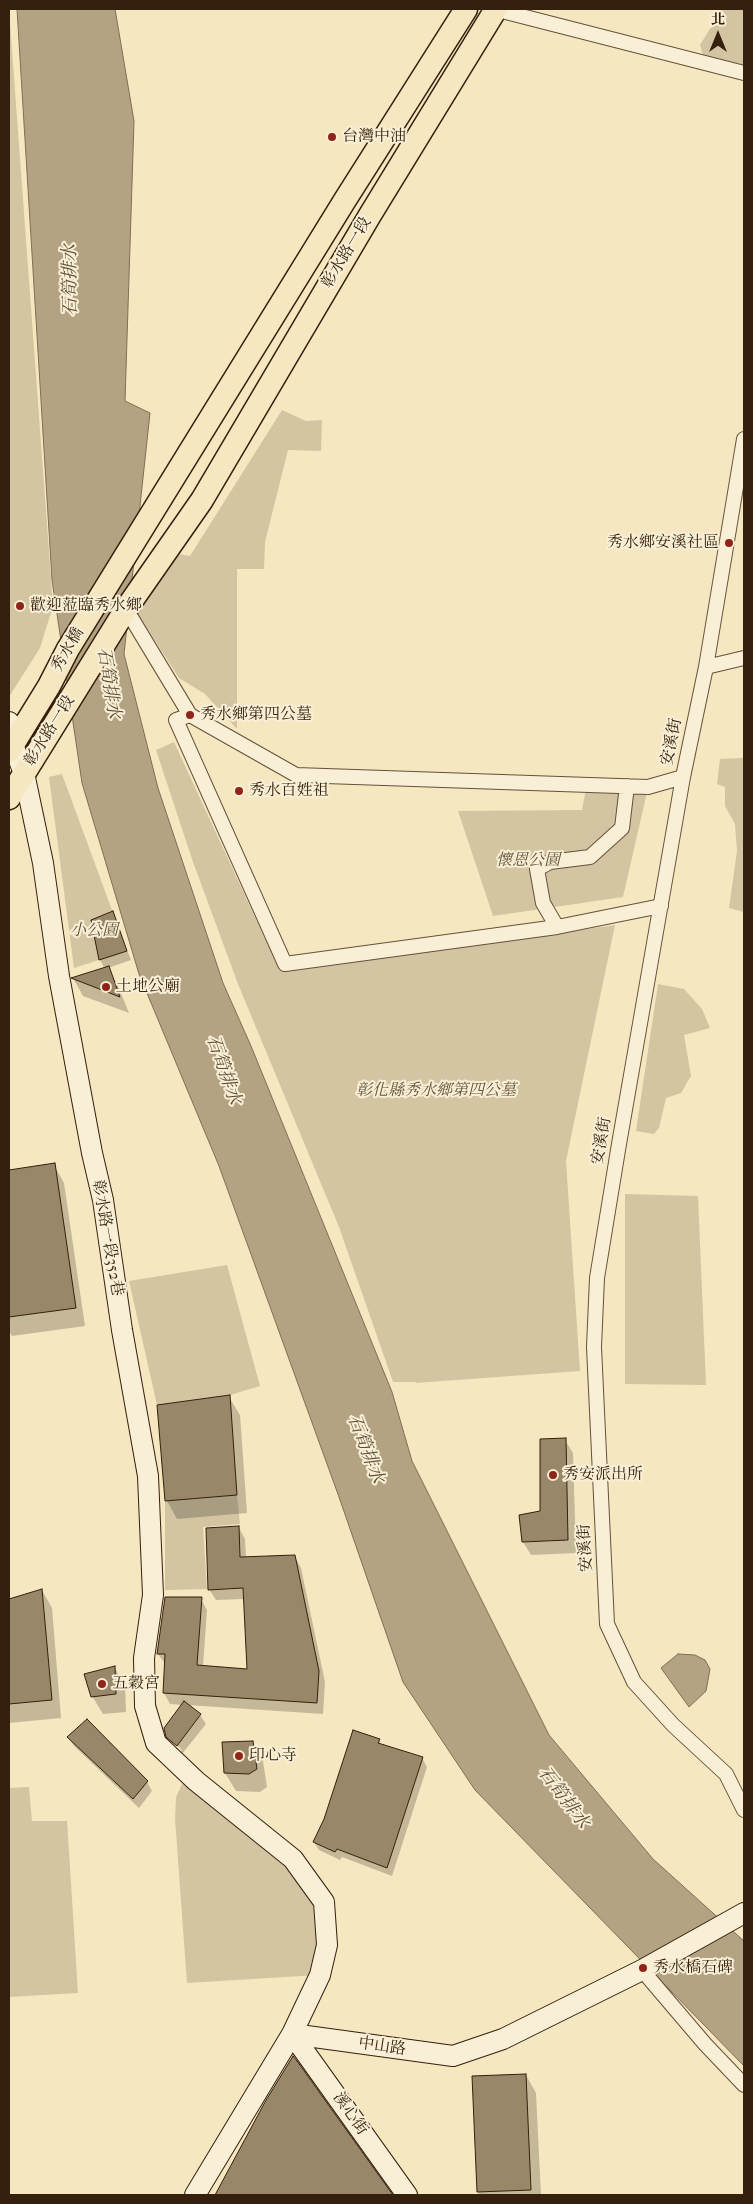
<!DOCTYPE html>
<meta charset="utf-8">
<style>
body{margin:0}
#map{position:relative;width:753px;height:2204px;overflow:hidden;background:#f5e7c0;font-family:"IM FELL French Canon","Noto Serif TC",serif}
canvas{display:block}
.frame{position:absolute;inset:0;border:10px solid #351f0d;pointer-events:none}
.north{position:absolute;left:693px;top:10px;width:50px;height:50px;-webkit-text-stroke:4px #f8efd6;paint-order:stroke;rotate:0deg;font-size:14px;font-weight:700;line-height:20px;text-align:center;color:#351f0d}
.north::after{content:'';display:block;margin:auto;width:18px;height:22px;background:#351f0d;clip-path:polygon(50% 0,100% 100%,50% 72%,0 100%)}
</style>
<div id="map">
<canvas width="753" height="2204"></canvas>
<div class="frame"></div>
<div class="north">北</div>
</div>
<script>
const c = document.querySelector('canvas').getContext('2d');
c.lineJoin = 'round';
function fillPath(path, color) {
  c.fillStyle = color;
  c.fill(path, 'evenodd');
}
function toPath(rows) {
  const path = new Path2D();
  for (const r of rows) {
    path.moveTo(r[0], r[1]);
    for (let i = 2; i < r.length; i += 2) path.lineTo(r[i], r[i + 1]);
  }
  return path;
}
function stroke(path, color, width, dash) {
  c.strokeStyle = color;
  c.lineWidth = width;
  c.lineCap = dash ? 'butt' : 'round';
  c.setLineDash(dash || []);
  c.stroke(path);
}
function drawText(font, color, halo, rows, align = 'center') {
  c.font = font + ' "IM FELL French Canon","Noto Serif TC",serif';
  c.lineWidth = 4;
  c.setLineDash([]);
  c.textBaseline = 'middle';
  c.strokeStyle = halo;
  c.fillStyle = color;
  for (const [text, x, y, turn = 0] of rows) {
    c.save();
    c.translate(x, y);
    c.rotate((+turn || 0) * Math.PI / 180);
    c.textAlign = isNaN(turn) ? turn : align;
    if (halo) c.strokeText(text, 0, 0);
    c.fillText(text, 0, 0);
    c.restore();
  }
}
const green = toPath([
 [9,9,53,606,40,648,9,697],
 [722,9,744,9,744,70,705,62,700,45],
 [282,410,306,421,322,420,321,451,288,450,265,542,264,569,237,569,237,729,205,694,179,678,134,608,169,552,190,556],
 [174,742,280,971,615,925,566,1161,580,1371,415,1383,417,1382,393,1382,339,1227,238,984,193,862,156,750],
 [744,758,744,912,729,908,737,851,735,824,725,806,725,787,717,784,720,759],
 [62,774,127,951,74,968,49,777],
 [586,789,647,792,623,897,493,916,458,811,582,810],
 [658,984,684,989,702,1009,710,1028,684,1035,691,1076,681,1093,666,1098,659,1128,654,1134,636,1131],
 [625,1194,698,1196,706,1385,625,1384],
 [227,1265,260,1386,230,1395,157,1405,129,1281],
 [237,1495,240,1524,203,1527,207,1589,165,1590,165,1501],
 [184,1780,288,1862,318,1906,318,1975,187,1983,175,1819,176,1797],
 [29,1787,32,1821,67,1821,78,1993,9,1997,9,1788]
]);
const water = toPath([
 [17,9,115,9,134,121,125,401,150,413,124,654,158,788,223,983,251,1046,392,1392,412,1461,549,1735,653,1859,744,1941,744,2066,475,1790,403,1682,339,1497,219,1166,139,974,82,783,52,580,17,9],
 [678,1654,695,1655,705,1660,710,1669,706,1691,689,1707,661,1668,678,1654]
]);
const shadow = toPath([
 [112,913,131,960,108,968,118,986,129,1013,83,996,73,978,105,969,100,960,93,921],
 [54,1165,64,1183,85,1326,12,1336,9,1331,9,1171],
 [229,1397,240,1415,247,1513,177,1519,167,1501],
 [565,1440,573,1453,576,1553,531,1555,523,1542,541,1512],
 [239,1528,245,1539,246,1558,295,1557,301,1568,325,1682,323,1714,187,1705,200,1715,206,1724,182,1754,172,1743,180,1752,182,1750,169,1737,183,1705,170,1704,164,1693,166,1665,158,1654,201,1599,207,1610,203,1667,248,1670,245,1599,216,1600,209,1589],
 [42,1590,52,1608,61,1718,9,1723,9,1600],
 [114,1667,125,1685,126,1712,103,1714,92,1696],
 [68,1737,147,1782,152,1791,139,1808,74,1746],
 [379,1740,382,1746,422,1758,427,1767,392,1876,342,1857,340,1860,319,1850,314,1842,325,1819],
 [253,1743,263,1761,267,1787,260,1792,236,1791,225,1773],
 [293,2058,391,2195,216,2195,266,2103],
 [526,2075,536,2093,541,2195,480,2195,478,2192,473,2077]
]);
const building = toPath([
 [113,911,127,951,99,960,91,920,113,911],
 [109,966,120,997,71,978,109,966],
 [55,1163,76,1308,9,1317,9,1170,55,1163],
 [230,1395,237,1495,165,1501,157,1405,230,1395],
 [566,1438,568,1540,522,1542,519,1515,540,1511,540,1439,566,1438],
 [239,1526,240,1557,295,1555,319,1671,317,1703,163,1693,165,1654,157,1654,165,1597,202,1597,197,1665,247,1669,243,1588,208,1590,206,1528,239,1526],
 [42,1589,52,1700,9,1704,9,1599,42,1589],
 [115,1666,116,1694,91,1697,84,1674,115,1666],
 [184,1701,201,1714,177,1746,166,1737,164,1728,184,1701],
 [87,1719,148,1781,133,1799,67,1737,87,1719],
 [353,1730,380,1739,378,1743,423,1757,387,1868,337,1849,335,1852,313,1842,324,1819,353,1730],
 [253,1741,257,1769,249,1774,224,1773,222,1742,253,1741],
 [293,2056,297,2061,393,2195,215,2195,265,2102,293,2056],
 [526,2074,531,2190,477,2192,472,2076,526,2074]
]);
const street = toPath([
 [494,9,744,73],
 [744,439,706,667,683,777,619,1144,597,1278,594,1347,607,1624,634,1682,673,1725,726,1774,744,1810],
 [126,609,190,715,296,775,648,787,683,777],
 [706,667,744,658],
 [190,715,176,720,285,964,557,927,661,906],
 [557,927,543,903,537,869,550,862,590,857,622,828,627,786],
 [642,1970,705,2044,744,2085]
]);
const secondary = toPath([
 [9,722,13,745,24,773,43,863,59,976,92,1153,103,1200,122,1330,148,1476,153,1595,144,1658,145,1706,156,1743,196,1781,293,1859,324,1902,327,1945,320,1975,292,2034,195,2195],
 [292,2034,453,2056,503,2039,642,1970,744,1913],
 [292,2034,407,2195]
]);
const primary = toPath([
 [9,751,49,686,68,649,345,200,466,9],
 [9,798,126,609,202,500,370,215,496,9]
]);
const markers = [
 [332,137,5,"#8f2418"],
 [729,543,5,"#8f2418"],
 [20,606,5,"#8f2418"],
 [190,715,5,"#8f2418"],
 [239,791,5,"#8f2418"],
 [106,987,5,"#8f2418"],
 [553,1475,5,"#8f2418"],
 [102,1684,5,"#8f2418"],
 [239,1756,5,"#8f2418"],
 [643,1968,5,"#8f2418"]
];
const poiNames = [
 ["台灣中油",342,137],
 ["秀水鄉安溪社區",719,543,"right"],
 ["歡迎蒞臨秀水鄉",30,606],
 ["秀水鄉第四公墓",200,715],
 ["秀水百姓祖",249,791],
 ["土地公廟",116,987],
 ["秀安派出所",563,1475],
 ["五穀宮",112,1684],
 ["印心寺",249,1756],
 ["秀水橋石碑",653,1968]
];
const streetNames = [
 ["彰水路一段",347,253,-59],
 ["秀水橋",68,650,-60],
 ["彰水路一段",50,731,-58],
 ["安溪街",672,742,-78],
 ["安溪街",602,1141,-80],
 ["彰水路一段352巷",107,1238,80],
 ["安溪街",586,1548,-93],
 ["中山路",382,2047,8],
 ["溪心街",350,2114,55]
];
const parkNames = [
 ["懷恩公園",528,861],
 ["小公園",94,931],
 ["彰化縣秀水鄉第四公墓",436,1091]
];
const waterNames = [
 ["石筍排水",71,280,-91],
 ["石筍排水",108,683,81],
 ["石筍排水",223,1070,71],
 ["石筍排水",365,1449,69],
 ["石筍排水",563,1798,53]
];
fillPath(green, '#d4c5a2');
fillPath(water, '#b4a383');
stroke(water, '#816e54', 1);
fillPath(shadow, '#0003');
fillPath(building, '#99876a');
stroke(building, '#351f0d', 1);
stroke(street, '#65513a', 16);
stroke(secondary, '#351f0d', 22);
stroke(primary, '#351f0d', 25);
stroke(street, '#f8efd6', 14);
stroke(secondary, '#f8efd6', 20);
stroke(primary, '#f5e7c0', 22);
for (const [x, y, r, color] of markers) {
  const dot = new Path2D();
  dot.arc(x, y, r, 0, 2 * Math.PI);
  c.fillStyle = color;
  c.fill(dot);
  stroke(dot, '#f8efd6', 2);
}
drawText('16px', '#351f0d', '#f8efd6', poiNames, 'left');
drawText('16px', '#351f0d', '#f8efd6', streetNames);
drawText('italic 16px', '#65513a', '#f8efd6', parkNames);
drawText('italic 18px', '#614d36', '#f8efd6', waterNames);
</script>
